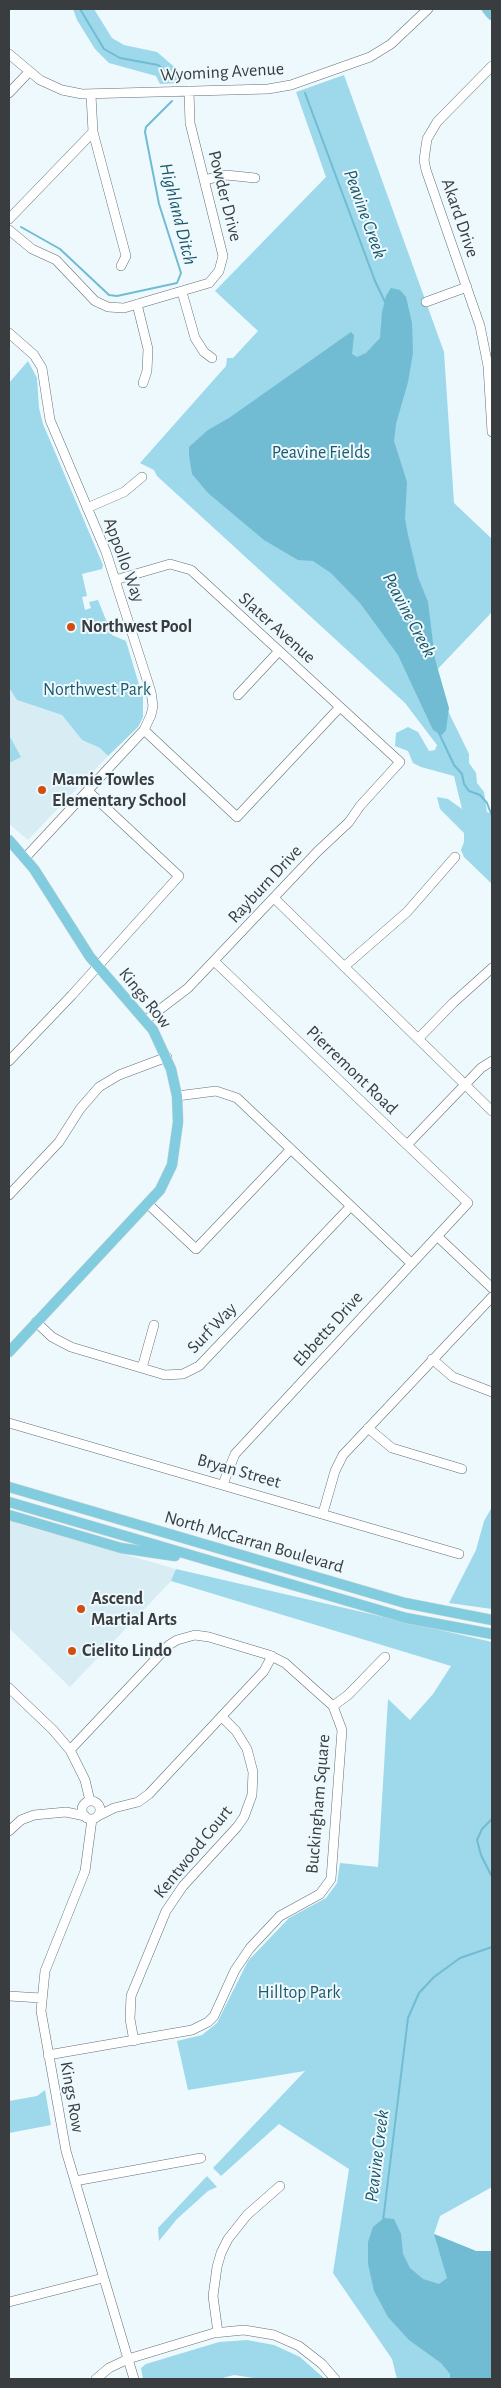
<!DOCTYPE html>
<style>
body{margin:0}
#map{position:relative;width:501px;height:2388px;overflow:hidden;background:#edf9fd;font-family:"Alegreya Sans",sans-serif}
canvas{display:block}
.frame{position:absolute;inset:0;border:10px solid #393d3f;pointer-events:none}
</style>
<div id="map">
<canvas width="501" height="2388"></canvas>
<div class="frame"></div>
</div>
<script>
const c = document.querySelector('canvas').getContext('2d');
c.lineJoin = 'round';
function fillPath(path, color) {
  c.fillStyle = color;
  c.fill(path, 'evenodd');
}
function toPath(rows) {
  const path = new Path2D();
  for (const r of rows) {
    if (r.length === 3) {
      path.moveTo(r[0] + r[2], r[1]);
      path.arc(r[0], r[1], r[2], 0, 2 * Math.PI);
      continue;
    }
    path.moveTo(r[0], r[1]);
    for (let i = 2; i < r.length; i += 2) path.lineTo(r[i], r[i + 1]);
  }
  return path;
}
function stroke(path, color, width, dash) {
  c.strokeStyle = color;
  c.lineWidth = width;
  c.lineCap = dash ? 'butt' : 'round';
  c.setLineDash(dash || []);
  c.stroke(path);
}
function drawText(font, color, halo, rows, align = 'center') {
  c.font = font + ' "Alegreya Sans",sans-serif';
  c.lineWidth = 4;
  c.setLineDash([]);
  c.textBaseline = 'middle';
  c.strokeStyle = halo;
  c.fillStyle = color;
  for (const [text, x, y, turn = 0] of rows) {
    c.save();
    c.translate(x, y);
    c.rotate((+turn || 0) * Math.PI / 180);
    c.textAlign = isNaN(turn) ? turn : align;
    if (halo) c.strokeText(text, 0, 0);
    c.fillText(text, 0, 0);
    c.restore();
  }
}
const built = toPath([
 [9,688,17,700,62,715,82,740,100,748,108,756,28,840,9,824],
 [9,1519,19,1524,176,1569,174,1578,70,1687,9,1628]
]);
const green = toPath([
 [73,9,94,9,112,38,124,45,157,52,179,71,180,83,160,84,156,76,109,63,95,49,77,20],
 [344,75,444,352,454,503,492,539,492,612,433,674,448,711,469,754,469,763,476,773,477,783,484,792,487,812,492,814,492,884,464,857,461,850,464,842,464,833,440,809,437,797,448,799,462,809,454,776,421,767,413,763,408,751,395,746,396,733,408,727,418,732,429,751,435,750,437,745,405,703,157,476,154,470,140,463,226,366,227,358,233,358,258,331,215,291,326,177,296,92],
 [28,361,37,378,39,408,43,424,103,565,102,569,82,574,87,596,82,597,85,610,91,608,89,602,98,600,112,635,126,641,143,698,143,717,138,727,108,756,100,748,82,740,62,715,17,700,9,688,9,383],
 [9,735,21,757,9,763],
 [492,1507,492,1609,449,1603,476,1550,484,1521],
 [176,1569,492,1642,492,2187,440,2216,434,2234,476,2251,492,2251,492,2379,397,2379,392,2359,333,2273,349,2169,279,2124,221,2176,213,2168,305,2071,188,2090,177,2041,202,2035,217,2023,248,1961,289,1918,326,1898,337,1883,340,1863,378,1867,388,1699,410,1720,433,1694,451,1666,171,1581],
 [45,2090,51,2125,9,2133,9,2101,37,2096],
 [207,2176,217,2187,208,2191,177,2219,159,2241,158,2228],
 [247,2340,274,2345,300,2357,325,2379,260,2379,234,2375,219,2379,143,2379,141,2368,146,2364,219,2342]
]);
const water = toPath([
 [391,288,400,290,406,297,412,323,413,353,408,382,396,424,394,441,407,482,405,519,408,535,418,577,428,602,435,659,449,708,446,730,442,735,433,730,398,655,360,603,331,573,313,561,298,560,264,540,208,493,192,474,189,455,189,447,208,430,229,418,351,332,354,335,352,354,357,357,366,353,380,338,382,312,386,296],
 [384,2218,394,2219,401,2234,403,2254,410,2268,423,2279,439,2284,447,2278,434,2234,476,2251,492,2251,492,2379,450,2379,450,2374,441,2363,409,2340,388,2317,374,2291,368,2264,368,2242,373,2227]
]);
const stream = toPath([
 [80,9,104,49,120,58,158,65,169,73,172,80],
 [305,93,375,281,385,302],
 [21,227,60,249,109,295,117,296,177,283,181,273,159,204,145,132,146,127,172,101],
 [438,731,454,765,462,774,464,784,469,791,480,795,487,803,492,816],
 [492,1819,482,1829,477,1840,481,1855,492,1877],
 [383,2221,408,2018,419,1993,434,1977,460,1958,492,1947]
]);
const minor = toPath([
 [9,54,40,80,62,90,82,94,268,89,291,85,370,57,391,44,428,9],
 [492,66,437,122,427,139,424,160,426,170,480,326,488,366,492,432],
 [9,93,29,72],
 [91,95,93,132,126,256,121,266],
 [204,180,226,175,255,178],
 [9,219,93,132],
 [9,230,32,249,56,260,95,301,108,307,124,308,209,283,219,271,223,256,190,123,189,91],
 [182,292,195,338,204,352,212,358],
 [426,302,467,287],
 [137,304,148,349,147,371,143,383],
 [9,333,34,355,42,368,50,420,106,552,151,692,153,706,151,715,144,730,25,858],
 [87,508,124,492,142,477],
 [115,580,170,564,191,570,400,762,360,806,349,822,318,851,188,988,146,1020],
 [238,695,279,651],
 [144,730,237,817,340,707],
 [274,898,492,1111],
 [214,961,468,1203,235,1454,223,1484],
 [345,966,407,912,455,857],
 [418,1039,453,1003,492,968],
 [9,1061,72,995,179,876,88,791],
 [177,1096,216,1091,237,1098,411,1263],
 [407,1145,481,1068,492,1061],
 [9,1195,59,1142,80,1109,99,1087,119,1075,167,1057],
 [148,1204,196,1249,291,1149],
 [437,1236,492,1288],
 [36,1322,52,1337,71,1347,165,1375,183,1374,199,1366,351,1206],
 [432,1359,453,1377,492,1392],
 [142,1368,154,1325],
 [9,1423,459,1554],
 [368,1428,392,1448,462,1469],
 [323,1513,335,1471,343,1455,492,1297],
 [9,1688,53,1730,70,1750,85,1780,90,1801],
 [333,1706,348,1695,385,1657],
 [91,1810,9],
 [98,1816,114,1808,138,1802,149,1794,264,1671,272,1656],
 [92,1819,85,1871,45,1971,41,2011,66,2151,134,2379],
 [9,1831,21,1820,34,1815,66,1812,85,1816],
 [9,1996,41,1998],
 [134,2041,130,2019,131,1996,166,1911,183,1886,237,1827,244,1817,252,1795,253,1772,247,1749,236,1731,222,1717],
 [48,2055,192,2030,208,2022,214,2016,235,1970,250,1948,280,1916,320,1894,331,1879,342,1730,333,1706,285,1663,269,1655,209,1637,195,1635,177,1640,169,1645,70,1750],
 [75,2181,201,2158],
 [9,2302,103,2278],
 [218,2333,213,2296,217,2267,221,2253,228,2239,247,2215,280,2186],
 [96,2379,109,2368,128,2359,214,2333,244,2330,274,2335,299,2346,322,2364,335,2379]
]);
const major = toPath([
 [487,9,492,15],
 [9,840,34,869,90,957,153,1030,171,1069,177,1096,178,1122,172,1165,160,1190,9,1352],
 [9,1487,405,1603,492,1620],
 [9,1502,406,1618,492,1634],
 [9,1515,121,1548,175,1556]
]);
const markers = [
 [71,627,5,"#d34d0f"],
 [42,790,5,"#d34d0f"],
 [81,1609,5,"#d34d0f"],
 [72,1651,5,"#d34d0f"]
];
const streetNames = [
 ["Wyoming Avenue",222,72,-3],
 ["Powder Drive",225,196,76],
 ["Akard Drive",460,218,71],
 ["Appollo Way",124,560,70],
 ["Slater Avenue",277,628,42],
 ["Rayburn Drive",265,884,-47],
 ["Kings Row",145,998,51],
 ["Pierremont Road",352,1070,44],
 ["Surf Way",212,1328,-46],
 ["Ebbetts Drive",328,1329,-48],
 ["Bryan Street",239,1471,16],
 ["North McCarran Boulevard",254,1542,16],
 ["Buckingham Square",318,1804,-85],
 ["Kentwood Court",193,1852,-51],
 ["Kings Row",72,2097,80]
];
const parkNames = [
 ["Peavine Fields",321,453],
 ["Northwest Park",97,690],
 ["Hilltop Park",299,1993]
];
const poiNames = [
 ["Northwest Pool",81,627],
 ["Mamie Towles",52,780],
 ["Elementary School",52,801],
 ["Ascend",91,1599],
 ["Martial Arts",91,1620],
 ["Cielito Lindo",82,1651]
];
const waterNames = [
 ["Highland Ditch",178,214,76],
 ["Peavine Creek",365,214,70],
 ["Peavine Creek",409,615,62],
 ["Peavine Creek",377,2156,-83]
];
fillPath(built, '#d8edf3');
fillPath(green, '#9dd8eb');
fillPath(water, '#71bcd3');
stroke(stream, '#71bcd3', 2);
stroke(minor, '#657074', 10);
stroke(major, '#d3d4d5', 11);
stroke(minor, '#fff', 9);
stroke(major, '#82ccdf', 10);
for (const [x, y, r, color] of markers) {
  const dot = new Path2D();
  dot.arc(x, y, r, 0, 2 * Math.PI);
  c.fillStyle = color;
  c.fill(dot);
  stroke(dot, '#edf9fd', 2);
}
drawText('18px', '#393d3f', '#edf9fd', streetNames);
drawText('18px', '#1c5a6b', '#edf9fd', parkNames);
drawText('bold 18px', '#393d3f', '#edf9fd', poiNames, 'left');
drawText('italic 19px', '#1a5769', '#edf9fd', waterNames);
</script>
